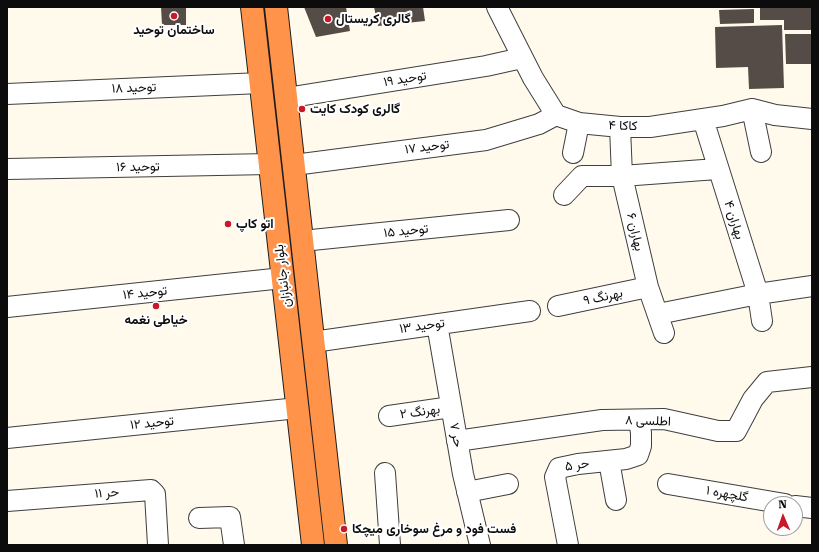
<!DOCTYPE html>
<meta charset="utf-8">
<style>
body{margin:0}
#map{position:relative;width:819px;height:552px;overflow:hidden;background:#fffaeb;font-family:"Roboto Serif",serif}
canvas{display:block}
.frame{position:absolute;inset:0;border:8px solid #0c0c0c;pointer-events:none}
.north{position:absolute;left:763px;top:496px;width:40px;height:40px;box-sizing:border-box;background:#fff;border:1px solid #9e9e9e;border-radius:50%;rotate:358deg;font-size:11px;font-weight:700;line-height:16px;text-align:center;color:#0c0c0c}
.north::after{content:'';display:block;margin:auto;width:14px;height:18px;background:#c81829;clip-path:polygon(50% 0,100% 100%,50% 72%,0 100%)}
</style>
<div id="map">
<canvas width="819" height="552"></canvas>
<div class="frame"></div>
<div class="north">N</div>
</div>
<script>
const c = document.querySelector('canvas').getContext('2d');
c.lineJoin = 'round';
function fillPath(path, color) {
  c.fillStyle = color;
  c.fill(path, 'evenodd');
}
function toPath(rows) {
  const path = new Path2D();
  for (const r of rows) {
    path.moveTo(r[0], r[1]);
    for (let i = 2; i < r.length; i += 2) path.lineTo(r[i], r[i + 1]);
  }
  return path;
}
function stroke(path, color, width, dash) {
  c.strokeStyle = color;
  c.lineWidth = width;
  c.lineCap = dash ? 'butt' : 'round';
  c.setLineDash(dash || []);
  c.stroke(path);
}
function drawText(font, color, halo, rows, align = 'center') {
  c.font = font + ' "Roboto Serif",Vazirmatn,serif';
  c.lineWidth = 4;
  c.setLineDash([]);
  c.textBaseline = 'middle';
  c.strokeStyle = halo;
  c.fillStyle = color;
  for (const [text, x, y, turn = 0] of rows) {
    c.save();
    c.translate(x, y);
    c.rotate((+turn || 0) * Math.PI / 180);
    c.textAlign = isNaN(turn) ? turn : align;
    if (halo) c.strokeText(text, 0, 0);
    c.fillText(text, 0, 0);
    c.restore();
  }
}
const building = toPath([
 [161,7,186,7,186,25,162,25],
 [304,7,346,7,350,31,316,37],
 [374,7,423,7,425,21,378,26],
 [760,7,812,7,812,30,784,30,784,20,760,20],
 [754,9,754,23,720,24,719,10],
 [782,25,784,88,749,89,748,67,716,68,715,27],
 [785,34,812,34,812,64,786,64]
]);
const minor = toPath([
 [497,7,533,78,556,115,579,123,620,127,650,127,723,116,752,109,775,115,812,119],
 [7,94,261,83],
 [286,98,486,66,522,58],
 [752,109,761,152],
 [703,119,758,294,762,321],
 [620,127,622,176,648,287,664,333],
 [573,153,579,123],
 [294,165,486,140,539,124,556,115],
 [7,169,270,164],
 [564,195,582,176,622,176,717,169],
 [302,241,509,220],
 [558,306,648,287],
 [7,307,283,278],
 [658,314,758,294,812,286],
 [437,324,463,474,480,545],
 [313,342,530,311],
 [389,416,451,407],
 [7,438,298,408],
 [457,441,602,420,664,419,718,431,736,431,753,399,767,382,812,377],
 [609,461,616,500],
 [385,473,390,545],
 [668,484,785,504],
 [467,492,508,484],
 [7,501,151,490,155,494,158,545],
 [795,506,812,508],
 [199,518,230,517,234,545],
 [568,545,555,477,559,468,578,464,626,459,638,455,641,446,641,433,639,420]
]);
const highway = toPath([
 [252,7,313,545],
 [276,7,336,545]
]);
const markers = [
 [174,16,4,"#c81829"],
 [328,19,4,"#c81829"],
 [302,109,4,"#c81829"],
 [228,224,4,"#c81829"],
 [156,306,4,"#c81829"],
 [344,529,4,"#c81829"]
];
const poiNames = [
 ["گالری کریستال",336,19],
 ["ساختمان توحید",174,30,"center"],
 ["گالری کودک کایت",310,109],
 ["اتو کاپ",236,224],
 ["خیاطی نغمه",156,320,"center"],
 ["فست فود و مرغ سوخاری میچکا",352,529]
];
const streetNames = [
 ["توحید ۱۹",405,79,-9],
 ["توحید ۱۸",134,88,-2],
 ["کاکا ۴",623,126,2],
 ["توحید ۱۷",427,147,-7],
 ["توحید ۱۶",138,167,-1],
 ["بهاران ۴",734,220,72],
 ["توحید ۱۵",406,231,-6],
 ["بهاران ۶",635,232,77],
 ["بلوار جانبازان",283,276,-97],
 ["توحید ۱۴",145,293,-6],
 ["بهرنگ ۹",603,297,-12],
 ["توحید ۱۳",422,326,-8],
 ["بهرنگ ۲",420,412,-8],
 ["اطلسی ۸",648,421,2],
 ["توحید ۱۲",152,423,-6],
 ["حر ۷",456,435,80],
 ["حر ۵",577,465,-9],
 ["حر ۱۱",107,493,-5],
 ["گلچهره ۱",727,494,10]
];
fillPath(building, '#564c47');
stroke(minor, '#3f3f3f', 22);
stroke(highway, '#1d1d1d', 24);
stroke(minor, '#fff', 20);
stroke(highway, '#ff9349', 22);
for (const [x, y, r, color] of markers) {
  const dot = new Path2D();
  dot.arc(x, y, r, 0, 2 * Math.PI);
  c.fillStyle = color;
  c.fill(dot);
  stroke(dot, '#fff', 1.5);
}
drawText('bold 13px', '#0c0c0c', '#fff', poiNames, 'left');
drawText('13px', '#0c0c0c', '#fff', streetNames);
</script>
